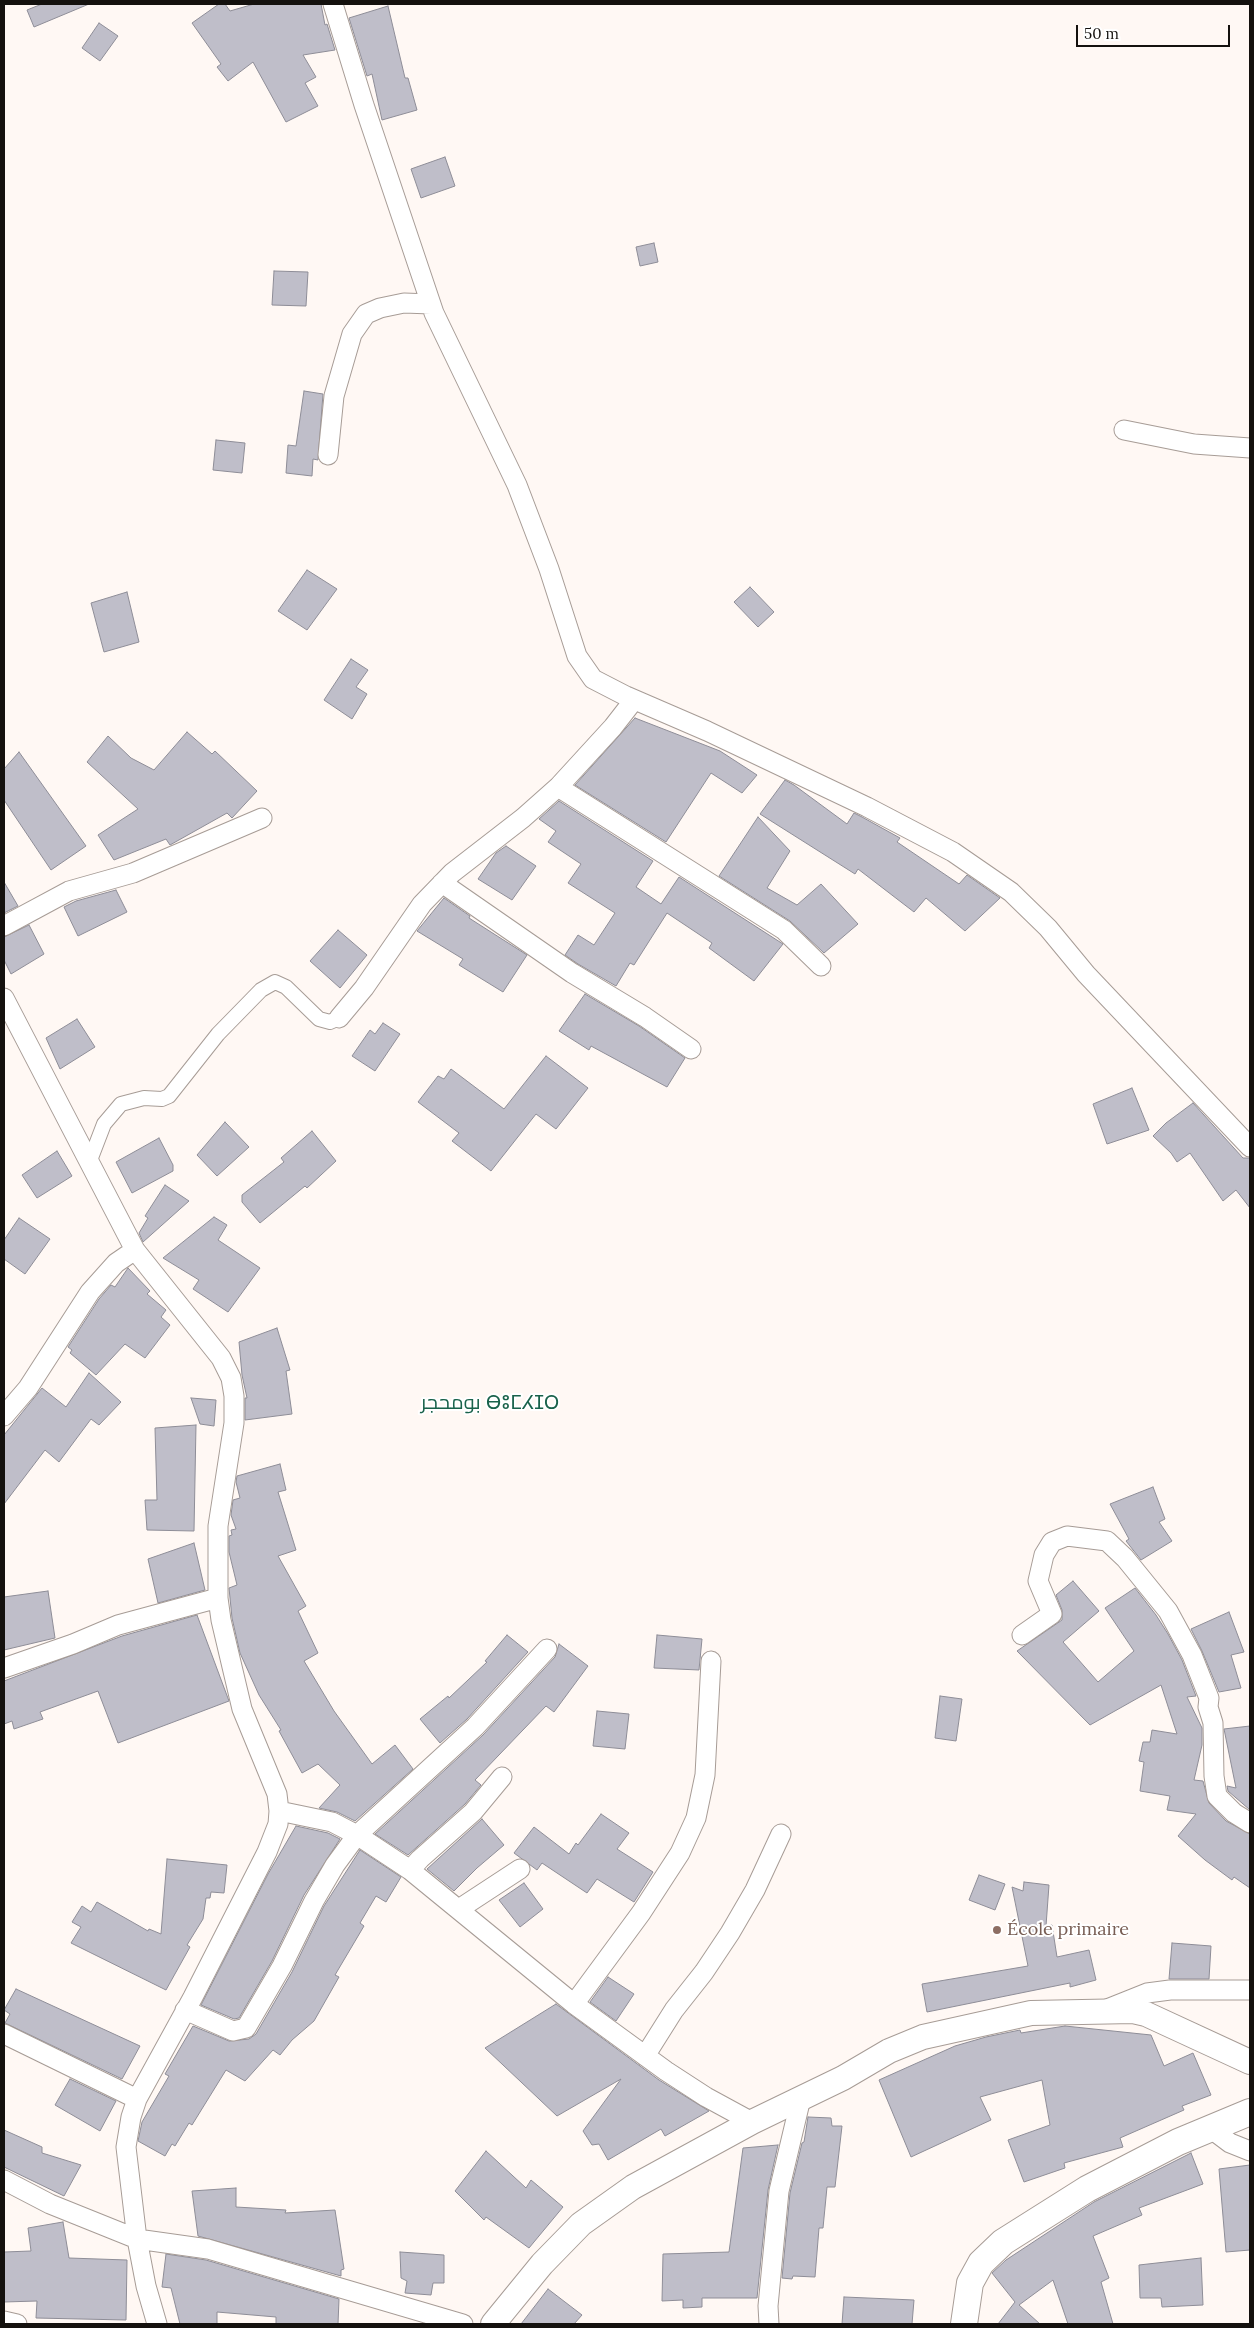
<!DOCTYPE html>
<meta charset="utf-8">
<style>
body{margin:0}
#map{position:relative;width:1254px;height:2328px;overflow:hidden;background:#fff8f4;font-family:Lora,serif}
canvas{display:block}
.frame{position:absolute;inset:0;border:5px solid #14110e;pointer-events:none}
.scale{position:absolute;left:1076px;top:25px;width:154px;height:22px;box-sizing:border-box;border:2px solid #14110e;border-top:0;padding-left:6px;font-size:15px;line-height:18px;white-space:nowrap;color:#14110e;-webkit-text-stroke:4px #fff;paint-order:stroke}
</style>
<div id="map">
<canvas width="1254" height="2328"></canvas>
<div class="frame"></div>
<div class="scale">50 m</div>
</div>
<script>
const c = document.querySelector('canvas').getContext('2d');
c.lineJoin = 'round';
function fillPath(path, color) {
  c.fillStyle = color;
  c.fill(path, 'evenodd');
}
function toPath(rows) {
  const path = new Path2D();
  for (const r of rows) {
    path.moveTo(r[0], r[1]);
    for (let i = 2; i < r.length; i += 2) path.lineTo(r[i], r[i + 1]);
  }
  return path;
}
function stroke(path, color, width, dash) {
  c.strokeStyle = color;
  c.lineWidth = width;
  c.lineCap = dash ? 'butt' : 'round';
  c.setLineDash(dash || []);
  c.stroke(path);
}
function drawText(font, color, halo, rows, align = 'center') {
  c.font = font + ' Lora,Cairo,"Noto Sans Tifinagh",serif';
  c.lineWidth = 4;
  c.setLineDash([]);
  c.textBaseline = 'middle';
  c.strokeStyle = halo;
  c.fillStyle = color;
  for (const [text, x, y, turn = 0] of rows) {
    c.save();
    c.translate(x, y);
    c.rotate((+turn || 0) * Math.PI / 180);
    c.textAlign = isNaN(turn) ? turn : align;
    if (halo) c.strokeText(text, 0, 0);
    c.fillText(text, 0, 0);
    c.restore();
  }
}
const building = toPath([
 [42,4,89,4,34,27,27,10,42,4],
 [219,4,225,4,230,11,254,4,321,4,325,25,327,24,335,50,303,55,316,77,305,83,318,106,286,122,253,62,228,81,217,67,221,64,192,23,219,4],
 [388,6,405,78,408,78,417,110,382,120,372,74,367,76,349,18,388,6],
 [99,23,118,36,100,61,82,48,99,23],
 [445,157,455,186,421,198,411,169,445,157],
 [654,243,658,262,640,266,636,247,654,243],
 [274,271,308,272,306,306,272,305,274,271],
 [304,391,323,394,318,460,313,459,312,476,286,473,288,445,296,446,304,391],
 [216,440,245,443,242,473,213,470,216,440],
 [307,570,337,589,307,630,278,611,307,570],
 [750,587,774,612,758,627,734,602,750,587],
 [127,592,139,642,104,652,91,603,127,592],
 [351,659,368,670,356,687,367,694,352,719,324,700,351,659],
 [635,718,720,751,757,775,742,793,711,773,666,842,575,785,635,718],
 [187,732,212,754,215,751,257,791,232,818,227,813,170,845,166,839,114,860,98,835,138,809,87,762,108,736,131,758,154,770,187,732],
 [19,752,86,846,51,870,4,800,4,769,19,752],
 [785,780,794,785,847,824,854,813,862,817,900,838,897,842,959,884,967,875,1000,898,965,931,926,898,914,912,858,869,855,874,760,814,785,780],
 [559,801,653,861,636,887,661,904,679,877,783,944,754,981,709,948,712,943,667,913,634,965,630,963,616,986,578,964,565,955,578,935,594,945,615,913,568,883,581,864,548,842,556,831,539,819,559,801],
 [758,817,790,851,767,888,797,905,821,884,858,924,824,953,790,921,719,876,758,817],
 [506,846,536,866,512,900,478,879,496,853,506,846],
 [4,882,18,906,4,913,4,882],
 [116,890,127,912,78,936,64,907,76,901,116,890],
 [444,898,470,916,469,918,527,955,503,992,459,965,463,959,417,931,444,898],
 [29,925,44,954,11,974,4,960,4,937,29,925],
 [338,930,367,955,340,988,310,961,338,930],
 [585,994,639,1026,685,1058,667,1087,591,1046,589,1050,559,1031,585,994],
 [77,1019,95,1047,60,1069,46,1038,77,1019],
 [383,1023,400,1034,375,1071,352,1056,370,1030,375,1034,383,1023],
 [546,1056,588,1088,556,1129,536,1114,491,1171,452,1141,459,1133,418,1102,438,1076,444,1079,451,1069,504,1109,546,1056],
 [1132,1088,1149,1130,1107,1144,1093,1104,1132,1088],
 [1193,1103,1243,1158,1250,1158,1250,1208,1236,1190,1223,1201,1190,1153,1177,1162,1171,1153,1153,1136,1166,1123,1193,1103],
 [225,1122,249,1147,217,1176,197,1155,225,1122],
 [312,1131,336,1161,307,1188,305,1186,260,1223,242,1202,242,1195,284,1162,281,1158,312,1131],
 [159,1138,173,1165,173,1171,132,1193,116,1162,159,1138],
 [57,1151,72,1176,37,1198,22,1175,57,1151],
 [165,1185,189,1201,143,1242,139,1233,148,1218,145,1216,165,1185],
 [214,1217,227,1225,218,1240,260,1268,228,1312,193,1289,199,1280,163,1258,214,1217],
 [19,1218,50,1239,25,1274,4,1259,4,1240,19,1218],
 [128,1268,150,1291,147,1294,166,1310,161,1317,170,1325,145,1358,125,1344,96,1375,70,1353,72,1350,68,1347,99,1299,111,1285,115,1287,128,1268],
 [277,1328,290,1370,286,1371,292,1414,245,1420,245,1398,247,1398,242,1375,239,1342,277,1328],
 [89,1373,121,1402,99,1425,91,1419,59,1462,45,1450,4,1504,4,1435,42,1388,66,1407,89,1373],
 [191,1398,216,1400,214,1426,200,1424,191,1398],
 [196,1425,194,1531,147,1530,145,1500,157,1500,155,1428,196,1425],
 [280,1464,286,1490,278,1492,296,1550,278,1556,306,1606,298,1611,318,1653,304,1661,334,1711,372,1764,395,1745,413,1769,355,1821,337,1812,319,1808,340,1785,318,1764,302,1773,279,1731,281,1730,259,1695,240,1653,232,1618,229,1588,237,1585,229,1552,229,1536,232,1535,231,1530,236,1529,231,1515,233,1500,240,1498,236,1482,237,1476,280,1464],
 [1153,1487,1165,1519,1159,1522,1172,1541,1141,1560,1126,1541,1129,1539,1110,1504,1153,1487],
 [194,1543,205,1590,158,1603,148,1559,194,1543],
 [1073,1581,1099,1611,1063,1642,1098,1682,1134,1651,1105,1608,1135,1588,1156,1615,1168,1634,1182,1660,1196,1696,1187,1697,1202,1728,1202,1745,1194,1780,1203,1781,1209,1803,1226,1821,1250,1834,1250,1888,1234,1877,1232,1880,1205,1860,1178,1836,1196,1814,1167,1810,1170,1796,1140,1791,1144,1762,1139,1761,1143,1742,1150,1742,1152,1730,1177,1734,1161,1685,1090,1725,1017,1651,1062,1620,1062,1610,1056,1595,1073,1581],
 [48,1591,55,1638,4,1650,4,1597,48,1591],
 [1229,1612,1244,1652,1231,1655,1241,1688,1219,1692,1202,1651,1191,1629,1229,1612],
 [197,1615,229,1701,118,1743,98,1691,40,1712,43,1719,14,1729,12,1721,4,1724,4,1681,122,1636,197,1615],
 [507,1635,528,1652,467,1719,440,1743,420,1719,448,1696,449,1698,487,1662,485,1661,507,1635],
 [657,1635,702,1639,699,1670,654,1668,657,1635],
 [559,1644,588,1666,554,1712,546,1706,475,1780,481,1785,465,1804,408,1855,375,1834,483,1735,555,1657,559,1644],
 [940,1696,962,1699,956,1741,935,1738,940,1696],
 [597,1711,629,1714,625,1749,593,1746,597,1711],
 [1250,1726,1250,1810,1228,1791,1227,1786,1236,1788,1224,1729,1250,1726],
 [601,1814,629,1833,617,1849,653,1872,634,1902,597,1879,587,1893,542,1863,537,1870,514,1853,534,1827,569,1854,576,1843,578,1845,601,1814],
 [482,1819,504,1845,477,1868,454,1891,427,1869,482,1819],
 [296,1826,328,1833,340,1839,304,1895,272,1961,239,2018,234,2019,201,2005,268,1874,296,1826],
 [360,1850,401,1877,386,1902,376,1896,360,1923,364,1926,335,1975,339,1977,314,2021,292,2040,280,2055,273,2050,245,2081,226,2070,192,2125,189,2123,175,2146,172,2144,165,2156,138,2141,142,2122,169,2076,165,2074,193,2026,229,2041,249,2039,256,2034,292,1972,324,1906,360,1850],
 [167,1859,227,1865,224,1893,211,1892,210,1898,206,1898,203,1919,187,1945,190,1947,166,1990,71,1943,81,1927,72,1922,82,1906,91,1912,97,1902,148,1931,149,1929,161,1934,167,1859],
 [979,1875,1005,1884,995,1910,969,1900,979,1875],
 [1024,1882,1049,1885,1046,1926,1052,1925,1057,1957,1089,1950,1096,1980,1070,1987,1070,1983,927,2012,922,1984,1028,1966,1012,1887,1023,1891,1024,1882],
 [524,1883,543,1909,520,1927,499,1900,524,1883],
 [1172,1943,1211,1946,1209,1979,1169,1979,1172,1943],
 [608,1977,634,1994,616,2021,590,2002,608,1977],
 [16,1989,140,2046,122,2079,5,2023,10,2014,4,2010,16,1989],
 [556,2004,659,2080,709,2111,665,2136,661,2129,608,2160,599,2144,592,2145,583,2131,621,2079,557,2116,485,2048,556,2004],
 [1065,2026,1151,2035,1164,2066,1193,2053,1211,2095,1182,2106,1184,2110,1120,2138,1123,2147,1064,2163,1065,2168,1024,2182,1008,2140,1050,2125,1042,2080,980,2097,991,2120,911,2157,879,2080,955,2046,986,2037,1020,2030,1021,2033,1065,2026],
 [70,2079,116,2101,100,2131,55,2105,70,2079],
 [808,2117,831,2118,832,2126,842,2126,835,2187,827,2187,823,2228,819,2228,815,2277,793,2276,792,2279,782,2278,790,2193,802,2143,804,2142,808,2117],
 [4,2130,42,2147,42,2153,81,2165,64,2196,4,2167,4,2130],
 [778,2145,768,2190,757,2298,702,2298,702,2307,683,2308,683,2300,662,2301,663,2254,729,2252,743,2148,778,2145],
 [486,2151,526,2188,531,2180,563,2207,529,2248,486,2217,484,2220,455,2191,486,2151],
 [1191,2153,1203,2184,1139,2208,1142,2215,1093,2236,1109,2278,1101,2282,1113,2324,1068,2324,1053,2280,1019,2305,1040,2324,998,2324,1015,2302,992,2273,1006,2260,1094,2202,1191,2153],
 [1250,2165,1250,2250,1226,2252,1219,2169,1250,2165],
 [236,2188,236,2207,286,2210,285,2213,335,2210,344,2269,341,2270,341,2276,198,2236,192,2191,236,2188],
 [63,2222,69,2258,127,2260,126,2320,36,2318,37,2301,4,2302,4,2252,31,2251,28,2228,63,2222],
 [400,2252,444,2255,444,2283,433,2283,431,2295,405,2293,407,2281,401,2278,400,2252],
 [166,2254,206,2260,339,2299,338,2324,276,2324,276,2317,217,2312,217,2324,180,2324,171,2288,162,2287,166,2254],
 [1201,2258,1203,2305,1162,2307,1161,2298,1140,2298,1139,2265,1201,2258],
 [548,2289,582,2315,574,2324,521,2324,548,2289],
 [844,2297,914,2300,912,2324,842,2324,844,2297]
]);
const pedestrian = toPath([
 [89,1163,104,1124,121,1104,144,1098,162,1099,169,1096,218,1034,261,990,275,982,286,987,319,1019,330,1022,339,1018]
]);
const minor = toPath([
 [333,4,364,105,434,313,517,485,549,569,577,656,593,679,626,696,707,731,867,807,953,852,1011,892,1048,928,1086,974,1250,1147],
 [1124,430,1194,444,1250,448],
 [328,455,334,396,352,334,366,314,380,308,404,303,431,304],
 [558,787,784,930,821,966],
 [442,883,572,973,645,1017,691,1049],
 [4,926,69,891,133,873,262,818],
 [4,998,135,1250,221,1358,231,1378,234,1396,234,1423,218,1526,218,1598,221,1620,242,1709,277,1794,279,1811,278,1824,267,1852,193,1997,137,2099,131,2117,126,2147,137,2239,146,2286,157,2324],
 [339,1018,364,988,422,904,452,873,523,818,559,786,613,727,634,700],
 [4,1416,28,1388,90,1292,116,1263,135,1250],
 [1022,1635,1052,1614,1038,1581,1044,1555,1052,1542,1067,1536,1107,1541,1125,1558,1168,1611,1192,1655,1209,1698,1208,1707,1213,1723,1214,1776,1217,1796,1234,1813,1250,1823],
 [711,1661,705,1775,696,1818,680,1853,641,1913,574,2004,666,2071,706,2097,752,2122],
 [4,1668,73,1644,118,1625,218,1598],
 [279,1811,332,1822,357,1835,410,1870,574,2004],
 [410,1870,420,1859,473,1812,502,1777],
 [459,1909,520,1869],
 [1107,2009,1147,1993,1170,1990,1250,1990],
 [185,2010,233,2031,246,2028,282,1966,314,1901,335,1865,357,1835,475,1727,547,1649],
 [4,2034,137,2099],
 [645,2056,674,2010,704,1972,730,1933,755,1890,781,1834],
 [1210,2128,1230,2143,1250,2151],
 [4,2180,50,2204,137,2239,208,2249,463,2324],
 [4,2321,17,2324],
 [769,2324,768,2306,779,2191,801,2098]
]);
const tertiary = toPath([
 [493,2324,542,2264,581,2224,633,2187,752,2122,843,2078,889,2051,923,2037,1031,2013,1133,2011,1146,2014,1250,2062]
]);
const secondary = toPath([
 [964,2324,970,2283,981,2263,1003,2242,1087,2189,1178,2142,1250,2112]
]);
const markers = [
 [997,1930,5,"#8d6e63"]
];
const educationNames = [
 ["École primaire",1007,1930]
];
const quarterNames = [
 ["بومحجر ⴱⵓⵎⵃⵊⵔ",490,1403]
];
fillPath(building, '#bfbec9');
stroke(building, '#8e8d97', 1);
stroke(pedestrian, '#a79c96', 16);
stroke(minor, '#a79c96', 21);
stroke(tertiary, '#a79c96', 26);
stroke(secondary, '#a79c96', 28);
stroke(pedestrian, '#fff', 14);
stroke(minor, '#fff', 19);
stroke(tertiary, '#fff', 24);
stroke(secondary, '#fff', 26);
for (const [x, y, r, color] of markers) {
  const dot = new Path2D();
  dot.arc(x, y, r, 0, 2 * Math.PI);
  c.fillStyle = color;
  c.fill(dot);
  stroke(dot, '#fff', 2);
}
drawText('18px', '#785e54', '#fff', educationNames, 'left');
drawText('20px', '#19624b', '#fff', quarterNames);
</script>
